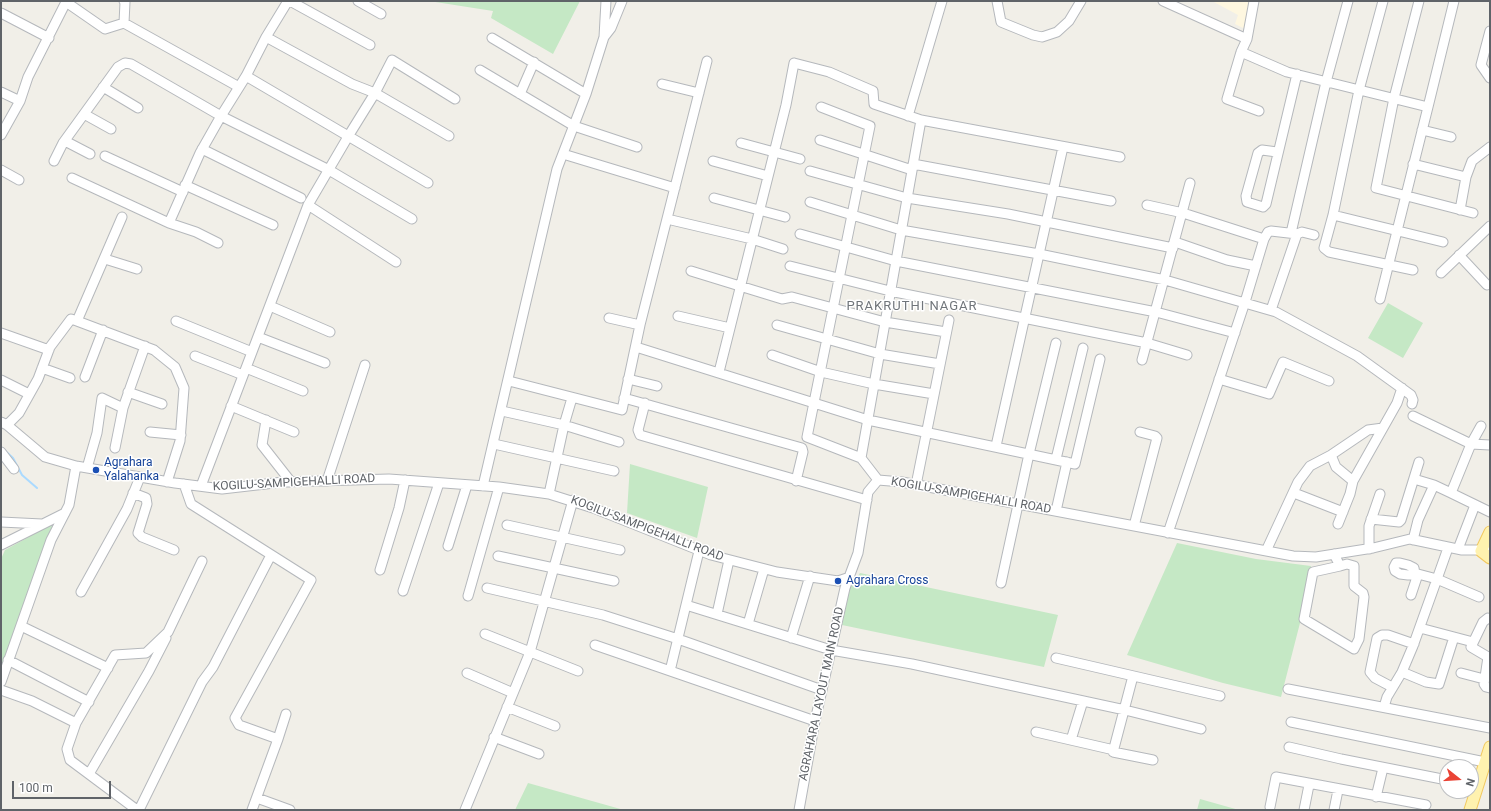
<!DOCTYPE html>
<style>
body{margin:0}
#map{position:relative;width:1491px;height:811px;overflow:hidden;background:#f1efe8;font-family:Roboto,sans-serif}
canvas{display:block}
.frame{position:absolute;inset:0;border:2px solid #5f6368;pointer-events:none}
.north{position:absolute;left:1439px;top:759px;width:40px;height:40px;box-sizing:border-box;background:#fff;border:1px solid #bfc1c3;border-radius:50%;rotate:107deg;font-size:11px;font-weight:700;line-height:16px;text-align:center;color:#5f6368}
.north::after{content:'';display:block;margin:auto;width:14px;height:18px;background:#ea4335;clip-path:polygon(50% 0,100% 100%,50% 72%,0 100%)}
.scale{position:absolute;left:12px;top:781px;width:99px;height:18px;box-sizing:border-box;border:2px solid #5f6368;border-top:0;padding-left:5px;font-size:12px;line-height:14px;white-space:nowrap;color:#5f6368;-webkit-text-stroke:3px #fff;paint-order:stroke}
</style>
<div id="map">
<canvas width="1491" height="811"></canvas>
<div class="frame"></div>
<div class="north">N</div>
<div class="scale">100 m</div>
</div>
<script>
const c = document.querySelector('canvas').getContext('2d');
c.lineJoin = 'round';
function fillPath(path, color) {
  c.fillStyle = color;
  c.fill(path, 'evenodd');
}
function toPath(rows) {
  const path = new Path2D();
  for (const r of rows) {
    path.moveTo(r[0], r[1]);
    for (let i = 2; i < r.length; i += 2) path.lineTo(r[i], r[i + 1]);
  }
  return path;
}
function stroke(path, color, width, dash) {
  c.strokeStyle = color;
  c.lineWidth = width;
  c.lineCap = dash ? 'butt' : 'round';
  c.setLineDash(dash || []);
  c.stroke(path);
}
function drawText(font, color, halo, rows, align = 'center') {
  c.font = font + ' Roboto,sans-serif';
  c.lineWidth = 3;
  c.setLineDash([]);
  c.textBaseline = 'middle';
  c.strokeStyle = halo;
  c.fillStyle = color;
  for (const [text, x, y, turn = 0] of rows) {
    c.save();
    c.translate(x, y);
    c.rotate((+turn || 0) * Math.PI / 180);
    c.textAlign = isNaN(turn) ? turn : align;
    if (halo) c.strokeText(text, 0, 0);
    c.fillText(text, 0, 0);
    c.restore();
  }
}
const commercial = toPath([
 [1212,1,1249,1,1245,29,1235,24,1238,15]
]);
const green = toPath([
 [429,1,580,1,553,54,491,18,493,11],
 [1388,303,1423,323,1403,358,1368,338],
 [630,464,708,487,697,538,627,513],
 [56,522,1,673,1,559,5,550],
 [1177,543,1256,559,1311,566,1300,623,1281,697,1223,683,1127,655],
 [860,573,1058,615,1044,667,842,625,850,588],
 [528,783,624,810,515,810],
 [1200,799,1239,810,1197,810]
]);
const stream = toPath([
 [1,447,13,458,22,475,37,488]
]);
const minor = toPath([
 [124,1,125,2,124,23],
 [288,1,266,37,246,76,221,116,329,170,412,219],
 [290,1,370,45],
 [358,1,381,14],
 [997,1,1001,22,1033,35,1042,37,1057,32,1069,21,1081,1],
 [1163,1,1247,39],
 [1254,1,1247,39,1241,52,1287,72,1428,107,1454,1],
 [1383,1,1359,90,1333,215,1324,248,1329,252,1413,270],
 [1419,1,1394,98,1376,188,1473,213],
 [1,13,49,38],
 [1490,31,1481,65,1490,78],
 [266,37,352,84,375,93,449,136],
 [604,37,611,28,622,1],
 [492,38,586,94],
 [1241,52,1227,99,1259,111],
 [480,70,574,126,637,147],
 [246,76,428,183],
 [662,84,699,93],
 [103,87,138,108],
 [1,92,20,101],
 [520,94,534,62],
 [821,107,870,126,807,437,861,458],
 [84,114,111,129],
 [908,116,942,1],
 [1422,130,1451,137],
 [1,135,20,101,28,77,66,2,105,29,124,23,239,87],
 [820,140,912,170],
 [65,141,90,154],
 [741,143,800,159],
 [202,149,301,198],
 [1277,152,1262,150,1258,153,1246,196,1247,202,1263,207,1266,204,1297,74],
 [563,154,675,188],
 [105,156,183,192],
 [54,161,63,143,118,67,125,63,131,64,221,116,200,153,169,223],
 [713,161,768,176],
 [913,164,1111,201],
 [1413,164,1466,177],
 [1,170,19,180],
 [810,171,907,198,1008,214,1173,248],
 [72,178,169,223,196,232,218,243],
 [185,185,273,225],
 [714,198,785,217],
 [810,202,901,230,1039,254,1165,280,1276,312,1357,356,1411,395,1413,400,1412,404],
 [308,205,396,262],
 [1147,205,1183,213,1264,239],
 [1460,210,1466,177,1472,161,1490,147],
 [1333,215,1443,242],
 [667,219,752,239,783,249],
 [1291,233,1326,82,1348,1],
 [800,234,896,261,1156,312,1235,333],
 [1175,242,1227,260,1256,266],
 [1459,255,1487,285],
 [105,259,137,269],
 [790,266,890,291,1147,343,1187,355],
 [691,271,782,299,792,297,885,322,946,332],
 [1441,273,1490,226],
 [1380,299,1428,107],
 [270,306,330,332],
 [1271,310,1297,234],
 [678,316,730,328],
 [609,318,640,325],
 [77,321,122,217],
 [176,321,252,352],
 [777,325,880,354,940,364],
 [1,333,49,350],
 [258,337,325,363],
 [636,347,868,420,1075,464,1100,359],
 [772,355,821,372,874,384,934,394],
 [195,356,243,375],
 [1142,360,1190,183],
 [42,368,70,378],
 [246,368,303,391],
 [719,372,786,105,794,63,829,72,873,91,874,104,921,120,1120,157],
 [85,377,103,330],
 [628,379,657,386],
 [1219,379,1269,394,1283,362,1329,381],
 [1,380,29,394],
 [509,381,622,410,640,325,707,61],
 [128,392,162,404],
 [624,398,802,448,803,452,796,481],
 [645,403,638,430,640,435,867,500],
 [231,406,294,432],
 [502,411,564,425,619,442],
 [1413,416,1471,444,1451,493,1490,512],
 [266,420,262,445,291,482],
 [1,422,7,425,45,457,76,466,175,483,222,489,283,482,389,479,499,487,549,494,593,508,711,555,777,572,838,581,847,578],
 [7,425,19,413,38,379,50,347,71,319,77,321,154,350,175,367,184,388,180,441,167,482],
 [150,432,181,435],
 [494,444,614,471],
 [1471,444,1481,426],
 [1471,444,1490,445],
 [996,446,1063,147],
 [115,448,123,408],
 [1,452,14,469],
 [1331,455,1336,467,1353,481,1350,494,1338,524],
 [1056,459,1083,348],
 [87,468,97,433,102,398,123,408,145,346],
 [1414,479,1434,485,1451,493],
 [878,480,861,458,921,120],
 [327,481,365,365],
 [1353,481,1397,403,1402,388],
 [184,484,191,504,311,580,235,718,239,725,278,739,252,810],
 [916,485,949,320],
 [201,486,308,205,349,135,375,93,392,60,455,99],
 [483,486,557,169,586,94,604,37,606,1],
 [133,493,146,498,147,504,138,533,142,537,174,550],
 [1294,493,1343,512],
 [549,494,564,425,572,398],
 [1056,511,1067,462],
 [1371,519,1399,522,1401,520,1419,462],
 [1,522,42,524],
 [507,525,620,550],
 [1134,526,1157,438,1155,436,1140,432],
 [1168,533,1245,302,1264,239,1268,232,1271,231,1297,234,1302,232,1314,235],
 [1413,540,1418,520,1434,485],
 [1,545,65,513],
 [448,546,467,485],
 [1448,548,1437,579,1479,597],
 [1369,549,1369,526,1380,494],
 [1458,549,1475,505],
 [1266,551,1298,482,1310,466,1331,455,1368,430,1383,428],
 [1334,554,1340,566,1347,564,1354,566,1354,586,1363,593,1364,597,1359,639,1354,649,1304,619,1313,572,1340,566],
 [498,556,614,581],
 [380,570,399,508,405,480],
 [1001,583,1029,454,1056,343],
 [487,588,603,615,678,639,822,690],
 [403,591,439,483],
 [81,592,127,509,140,477],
 [1411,595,1418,574],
 [468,596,499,487],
 [686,605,831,650,912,664,1125,710,1201,729],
 [717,614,729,560],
 [1490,619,1488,618,1483,622,1471,647,1488,657,1484,684,1486,687,1490,688],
 [748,624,764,569],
 [21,626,108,668],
 [1420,628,1473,642],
 [485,634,578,671],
 [791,638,810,576],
 [595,645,815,721],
 [1056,658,1220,696],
 [8,660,89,702],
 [670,671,699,551],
 [1402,672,1426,682,1439,684,1454,637],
 [467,673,513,693],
 [1461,673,1484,679],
 [1133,676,1113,752,1153,760],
 [1,682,51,540,69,505,76,466],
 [1392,687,1375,678,1370,672,1377,638,1382,635,1388,635,1414,644],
 [1288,689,1490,728],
 [1,690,32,701,76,723],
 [507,707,555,726],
 [1384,707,1387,697,1402,672,1413,646,1437,579,1418,574,1415,574,1408,575,1400,574,1395,571,1394,567,1396,563,1400,563,1408,565,1414,568,1415,574],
 [1291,722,1485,762],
 [1036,732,1114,750],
 [494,737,539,754],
 [278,739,286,714],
 [1071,740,1083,701],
 [1289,747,1341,759,1447,780],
 [89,774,149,671,166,638],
 [1376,797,1383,768],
 [257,798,290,810],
 [1270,807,1276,777,1426,805],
 [137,810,70,760,67,749,76,723,115,655,146,653,168,632,202,561],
 [139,810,202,682,213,667,271,555],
 [465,810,530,652,573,500],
 [799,810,815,721,845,588,858,553,868,492,878,480,902,482,1293,556,1316,557,1373,548,1410,539,1462,550,1487,550],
 [1304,810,1309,785],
 [1334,810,1338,790]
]);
const major = toPath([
 [1490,532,1481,551,1490,558],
 [1470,810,1490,747]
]);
const markers = [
 [96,470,4,"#1a4fb4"],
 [838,581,4,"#1a4fb4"]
];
const transitNames = [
 ["Agrahara",104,463],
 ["Yalahanka",104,477],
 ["Agrahara Cross",846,581]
];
const streetNames = [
 ["KOGILU-SAMPIGEHALLI ROAD",294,483,-3],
 ["KOGILU-SAMPIGEHALLI ROAD",971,496,10],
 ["KOGILU-SAMPIGEHALLI ROAD",647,529,21],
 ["AGRAHARA LAYOUT MAIN ROAD",822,694,-78]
];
const neighbourhoodNames = [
 ["PRAKRUTHI NAGAR",912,307]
];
fillPath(commercial, '#fef7e0');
fillPath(green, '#c5e8c5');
stroke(stream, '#aadaff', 2);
stroke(minor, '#b5b8bc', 11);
stroke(major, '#f2c960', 13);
stroke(minor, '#fff', 9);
stroke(major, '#fff2af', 11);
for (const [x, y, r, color] of markers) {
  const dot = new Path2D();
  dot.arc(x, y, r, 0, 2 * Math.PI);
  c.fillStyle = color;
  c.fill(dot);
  stroke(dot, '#fff', 1.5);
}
drawText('12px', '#164399', '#fff', transitNames, 'left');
drawText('12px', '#5f6368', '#fff', streetNames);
c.letterSpacing = '1px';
drawText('13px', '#70757a', '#fff', neighbourhoodNames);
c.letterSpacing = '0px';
</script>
